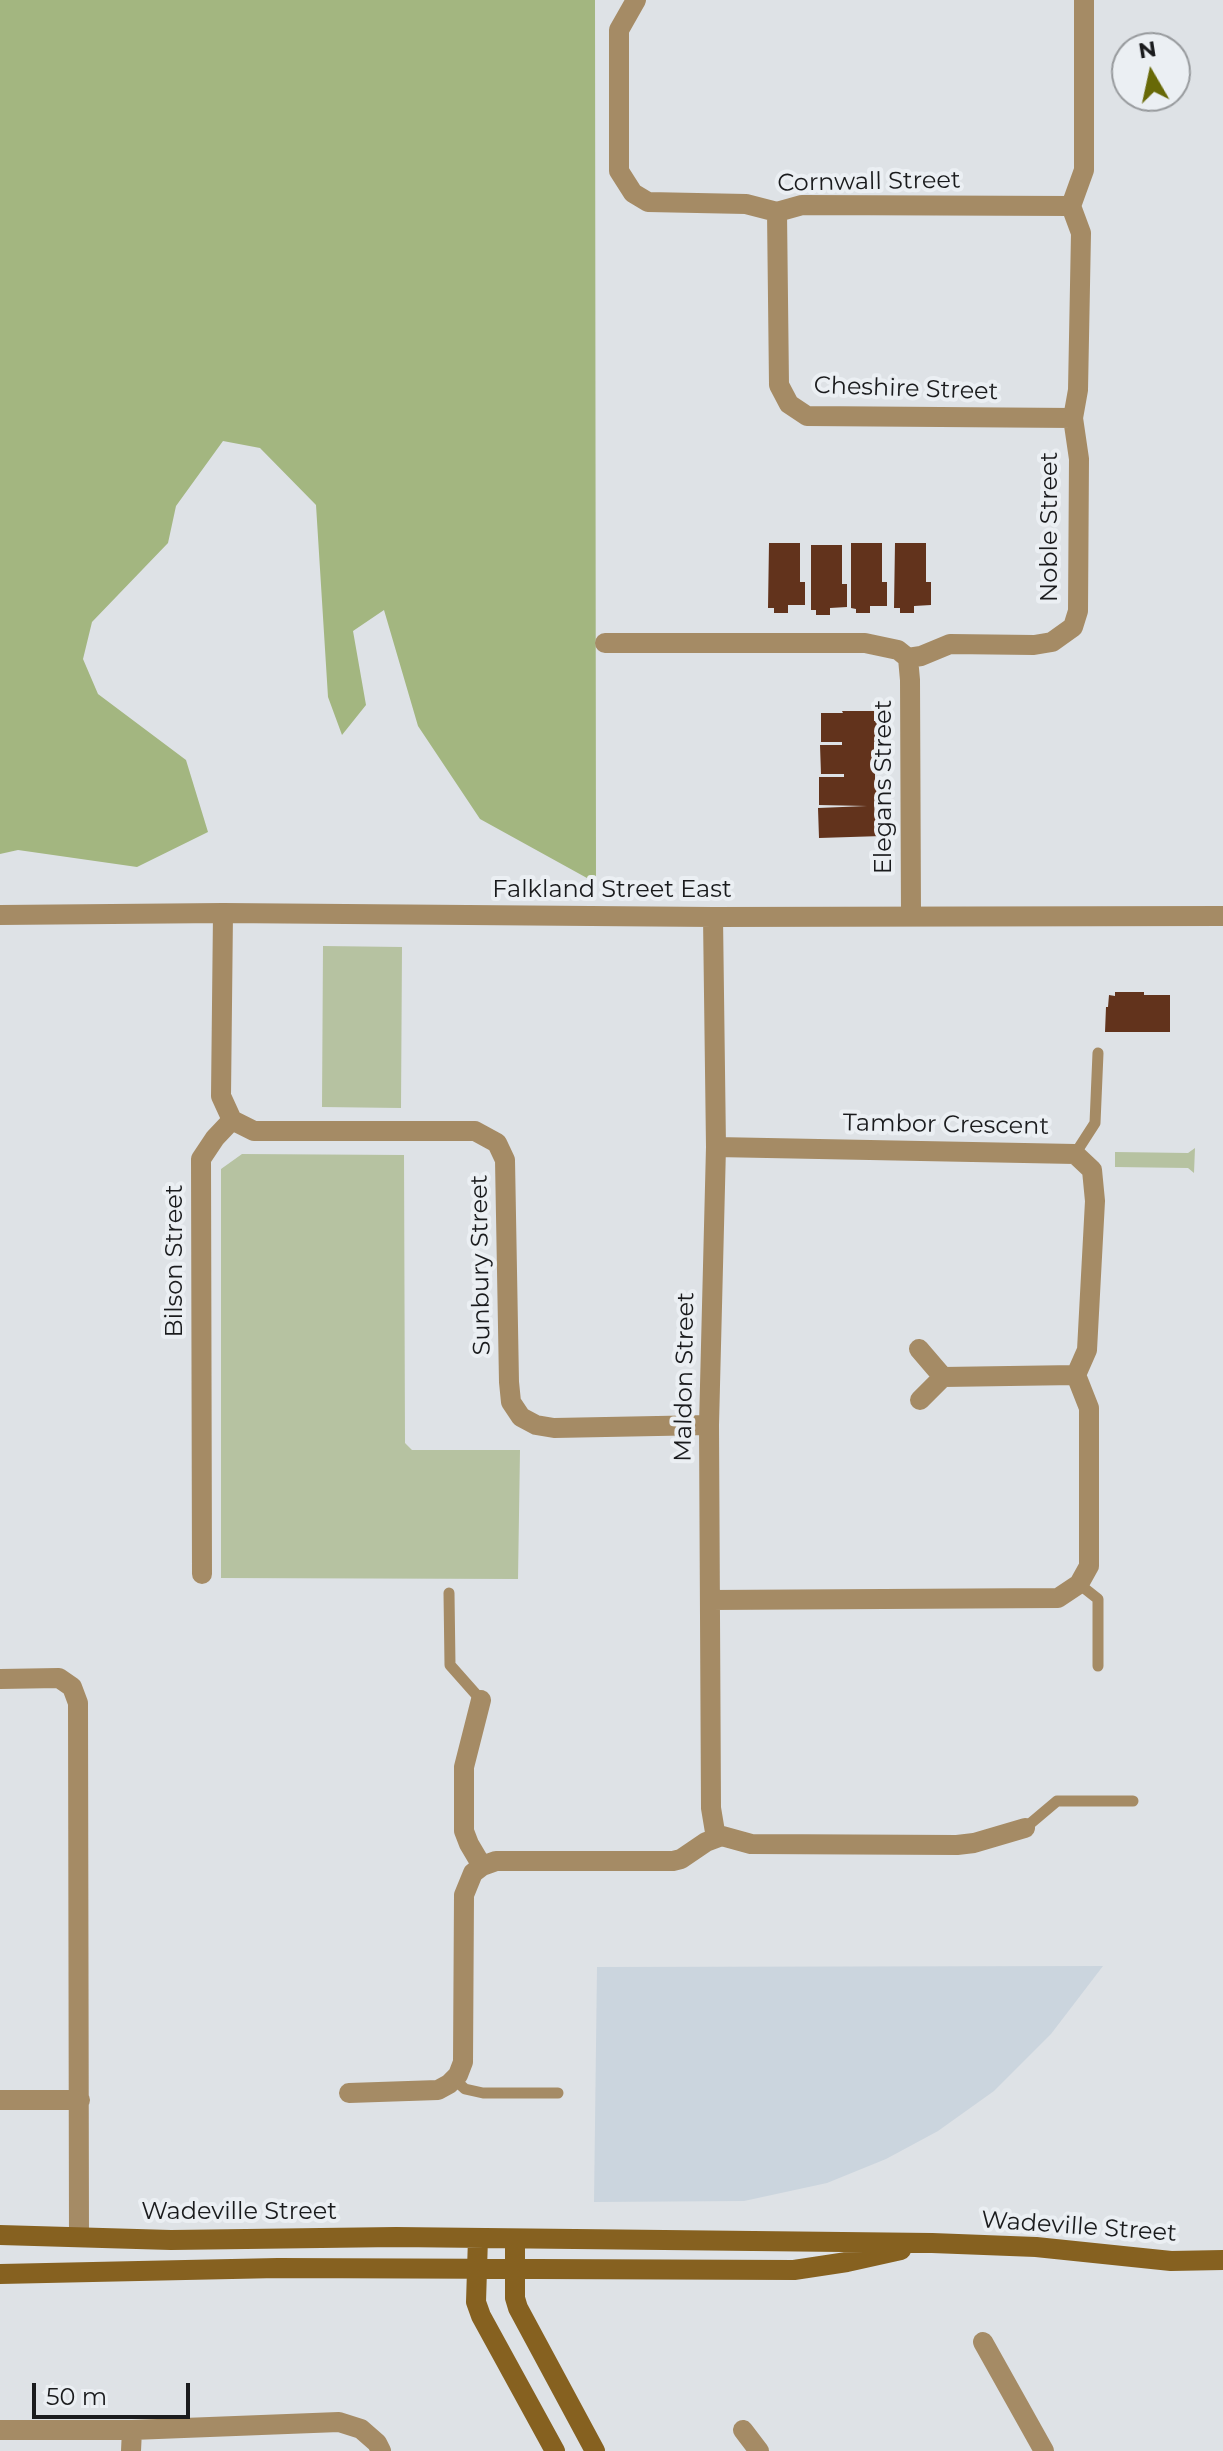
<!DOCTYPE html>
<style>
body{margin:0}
#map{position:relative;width:1223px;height:2451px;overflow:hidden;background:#dee2e6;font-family:Montserrat,sans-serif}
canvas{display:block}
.north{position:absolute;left:1111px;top:32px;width:80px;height:80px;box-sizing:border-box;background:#ebeff3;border:2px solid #979a9d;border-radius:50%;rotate:351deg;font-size:22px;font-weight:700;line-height:32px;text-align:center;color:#1a1b1d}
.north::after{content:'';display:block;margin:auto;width:28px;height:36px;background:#686907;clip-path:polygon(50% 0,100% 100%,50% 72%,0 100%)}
.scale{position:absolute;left:32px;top:2383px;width:158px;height:36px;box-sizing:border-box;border:4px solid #1a1b1d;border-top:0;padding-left:10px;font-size:24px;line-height:28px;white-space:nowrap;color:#1a1b1d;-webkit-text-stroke:6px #ebeff3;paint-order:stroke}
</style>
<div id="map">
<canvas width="1223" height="2451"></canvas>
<div class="north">N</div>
<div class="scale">50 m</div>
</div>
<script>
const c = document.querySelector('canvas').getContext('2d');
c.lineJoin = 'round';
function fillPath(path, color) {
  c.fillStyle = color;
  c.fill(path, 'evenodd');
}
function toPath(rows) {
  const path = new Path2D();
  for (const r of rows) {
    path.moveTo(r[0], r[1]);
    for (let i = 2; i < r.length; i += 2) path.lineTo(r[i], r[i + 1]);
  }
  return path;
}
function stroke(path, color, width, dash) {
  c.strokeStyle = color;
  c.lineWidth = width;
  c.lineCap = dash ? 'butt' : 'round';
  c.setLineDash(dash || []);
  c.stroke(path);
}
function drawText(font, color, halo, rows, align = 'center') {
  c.font = font + ' Montserrat,sans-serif';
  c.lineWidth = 8;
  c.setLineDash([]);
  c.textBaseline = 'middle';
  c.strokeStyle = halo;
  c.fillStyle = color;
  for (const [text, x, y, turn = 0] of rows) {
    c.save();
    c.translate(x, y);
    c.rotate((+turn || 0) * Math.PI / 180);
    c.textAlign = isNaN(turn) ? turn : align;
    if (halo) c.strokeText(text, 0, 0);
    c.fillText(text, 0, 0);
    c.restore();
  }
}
const built = toPath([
 [1103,1966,1051,2034,994,2091,938,2131,886,2159,827,2183,744,2201,594,2202,597,1967]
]);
const green = toPath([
 [323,946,402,947,401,1108,322,1107],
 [1195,1148,1194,1173,1188,1168,1115,1167,1115,1152,1188,1153],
 [242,1154,404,1155,405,1443,412,1450,520,1450,518,1579,221,1578,221,1169]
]);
const forest = toPath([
 [0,0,595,0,596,883,480,819,418,726,384,610,353,631,366,705,342,735,328,697,316,505,260,448,223,441,176,506,168,543,92,622,83,659,98,694,186,760,208,832,137,867,18,850,0,854]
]);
const building = toPath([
 [769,543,800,543,800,582,805,582,805,605,788,605,788,613,774,613,774,608,768,608],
 [851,543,882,543,882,582,887,582,887,606,870,606,870,613,856,613,856,609,851,608],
 [895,543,926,543,926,582,931,582,931,605,914,606,914,613,900,613,900,608,894,608],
 [811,545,842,545,842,584,847,584,847,607,830,608,830,615,816,615,816,610,811,610],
 [842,711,874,711,874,721,880,721,880,742,874,742,874,753,880,753,880,773,875,773,875,783,882,783,882,804,874,804,875,816,881,815,882,836,819,838,818,808,867,806,819,805,819,777,844,777,844,774,821,774,820,745,842,745,842,742,821,742,821,713,843,713],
 [1115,992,1144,992,1144,995,1170,995,1170,1032,1105,1032,1106,1007,1108,1007,1109,995,1115,996]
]);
const lane = toPath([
 [1075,1154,1095,1123,1098,1053],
 [1079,1584,1098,1599,1098,1666],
 [449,1593,450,1665,481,1700],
 [1025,1828,1057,1801,1133,1801],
 [454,2079,465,2089,483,2093,558,2093]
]);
const street = toPath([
 [636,0,619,30,619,171,633,193,648,202,746,204,777,212,802,205,1071,206],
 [777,212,779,385,789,404,807,416,1073,418],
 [605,643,865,643,898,650,908,658],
 [908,658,921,656,950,644,1034,645,1052,642,1073,627,1078,611,1079,459,1073,418,1078,390,1081,233,1071,206,1084,170,1084,0],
 [908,658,910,680,911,915],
 [0,915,223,913,713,917,1223,916],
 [713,917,716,1147,709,1425,711,1808,716,1838],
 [232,1120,254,1131,475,1131,497,1143,505,1160,509,1382,511,1402,521,1417,536,1425,554,1428,709,1425],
 [919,1349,943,1377,1076,1375],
 [920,1400,943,1377],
 [202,1574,201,1159,215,1138,232,1120,221,1096,223,913],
 [710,1600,1058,1598,1079,1584,1089,1566,1089,1408,1076,1375,1087,1350,1095,1201,1092,1170,1075,1154,716,1147],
 [0,1679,59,1678,72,1687,78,1703,79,2237],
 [481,1700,464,1767,464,1831,469,1844,482,1866],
 [349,2093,438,2090,449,2084,458,2075,463,2062,464,1895,473,1873,482,1866,496,1861,673,1861,681,1859,706,1842,722,1836,751,1844,957,1845,974,1843,1025,1828],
 [0,2100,80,2100],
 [983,2342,1044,2451],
 [0,2430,132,2430,339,2422,361,2429,377,2443,381,2451],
 [743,2430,759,2451],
 [131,2451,132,2430]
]);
const secondary = toPath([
 [0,2235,171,2240,396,2237,932,2243,1036,2247,1171,2261,1223,2260],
 [478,2238,476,2302,481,2316,555,2451],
 [515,2239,515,2298,518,2308,595,2451],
 [0,2274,278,2268,794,2270,847,2262,901,2250]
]);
const streetNames = [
 ["Cornwall Street",869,182,-1],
 ["Cheshire Street",906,389,2],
 ["Noble Street",1050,527,-90],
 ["Elegans Street",884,787,-90],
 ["Falkland Street East",612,890],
 ["Tambor Crescent",946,1125,1],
 ["Bilson Street",175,1261,-90],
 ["Sunbury Street",481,1265,-91],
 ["Maldon Street",685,1377,-89],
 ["Wadeville Street",239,2212],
 ["Wadeville Street",1079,2227,4]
];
fillPath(built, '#cbd5de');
fillPath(green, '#b6c2a1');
fillPath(forest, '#a3b680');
fillPath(building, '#62331c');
stroke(lane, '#a58b65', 11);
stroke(street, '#a58b65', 20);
stroke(secondary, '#866120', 20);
drawText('24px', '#1a1b1d', '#ebeff3', streetNames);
</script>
